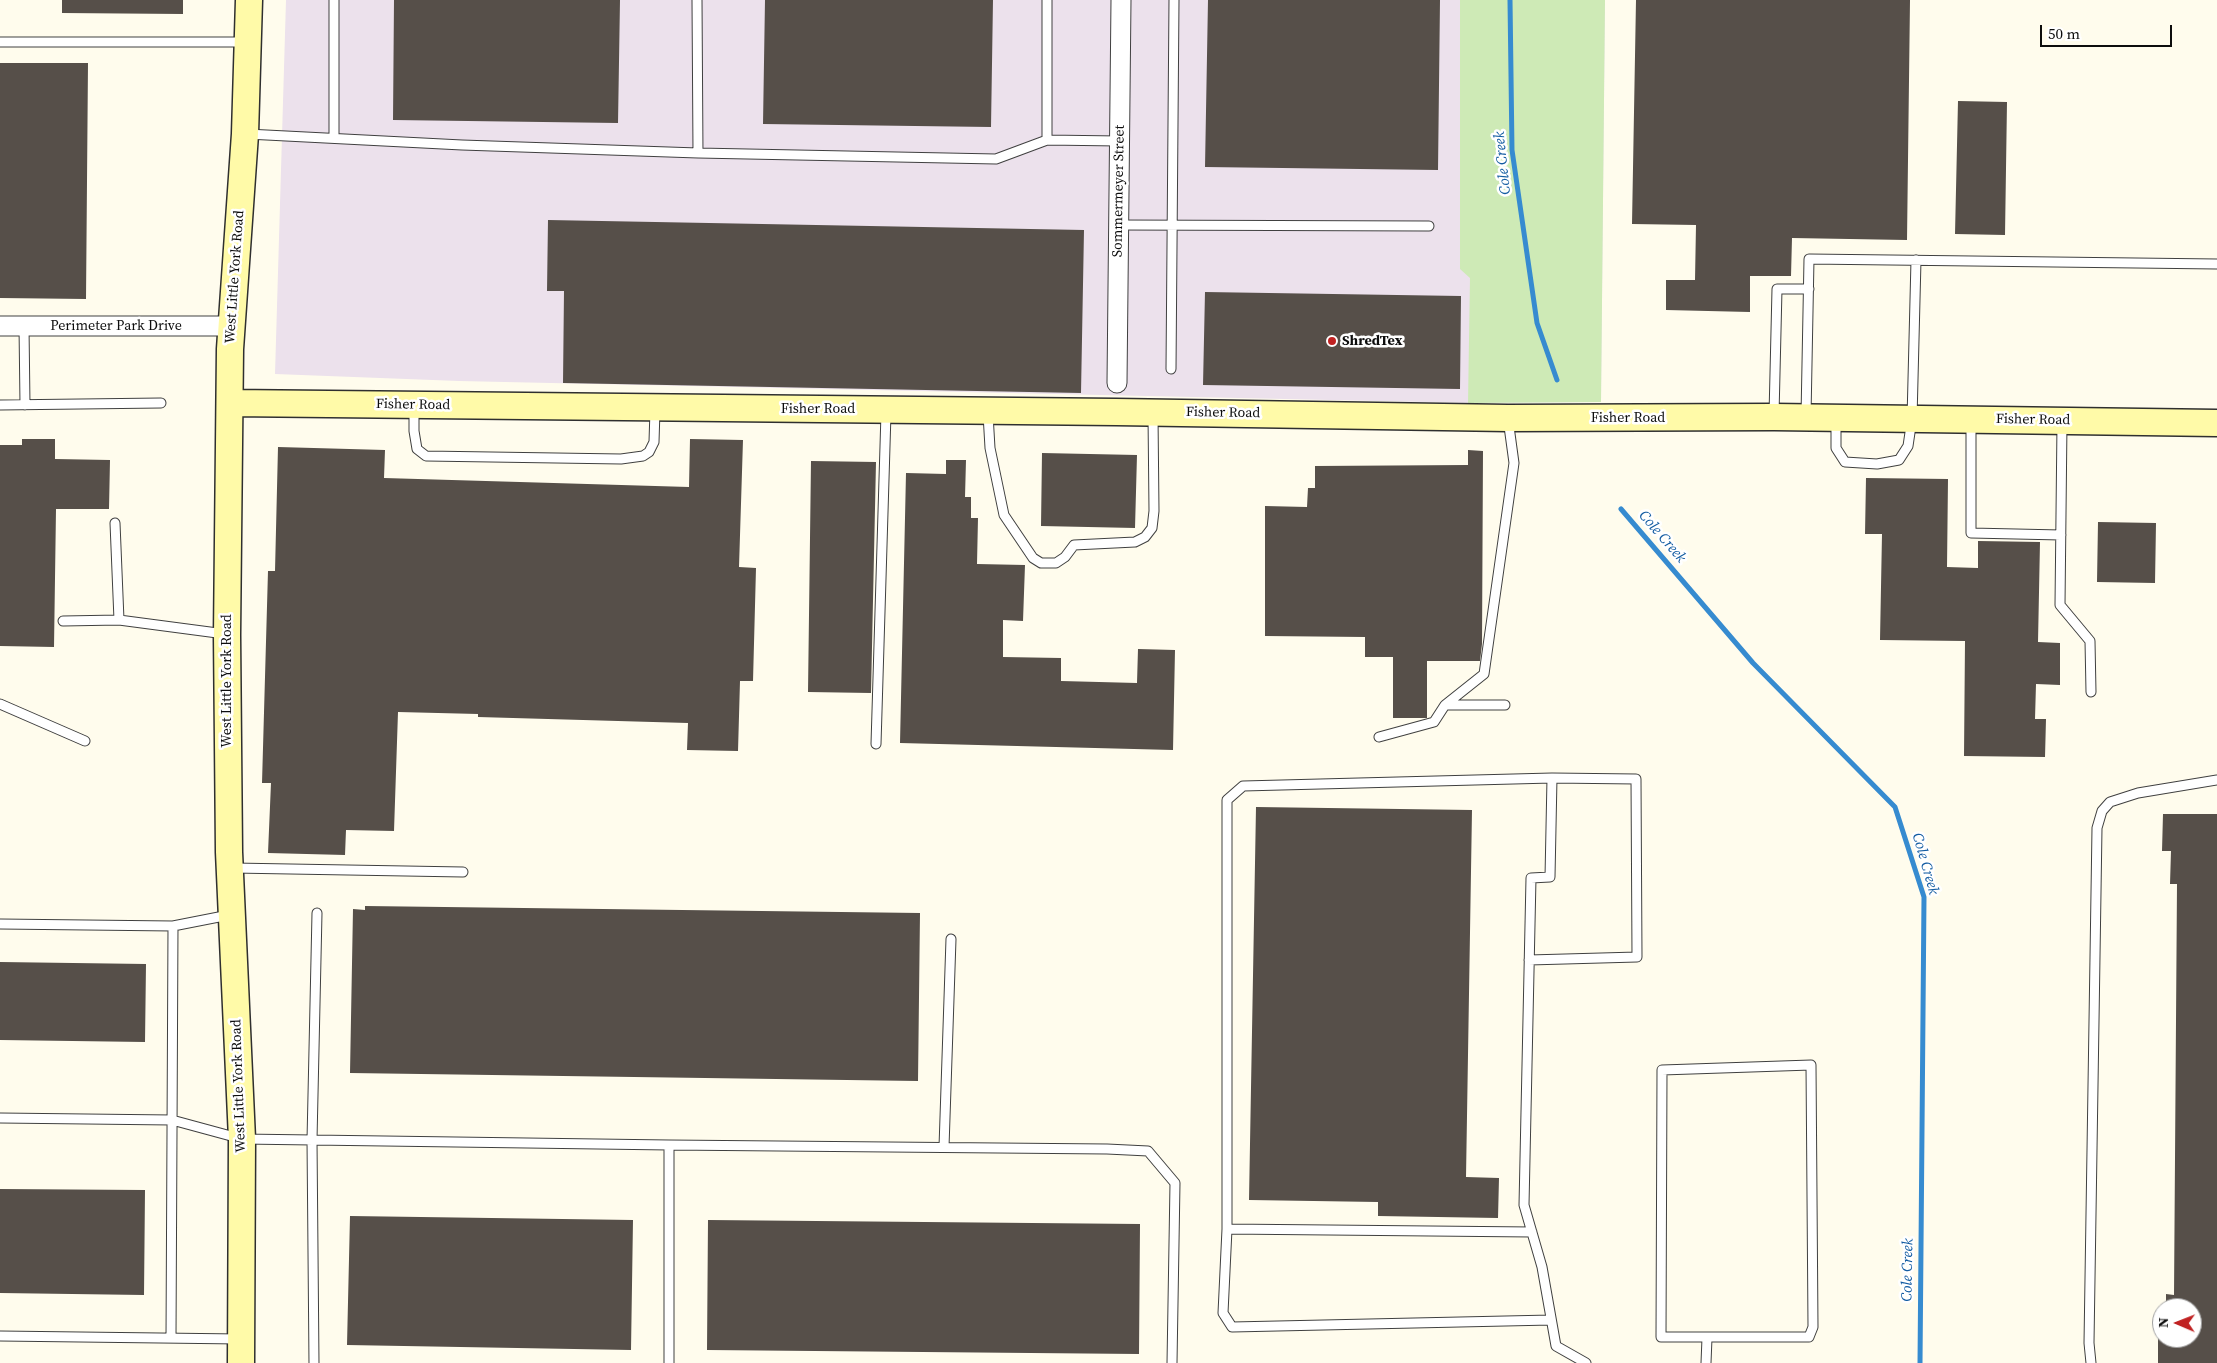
<!DOCTYPE html>
<style>
body{margin:0}
#map{position:relative;width:2217px;height:1363px;overflow:hidden;background:#fffced;font-family:"Source Serif 4",serif}
canvas{display:block}
.north{position:absolute;left:2152px;top:1298px;width:50px;height:50px;box-sizing:border-box;background:#fff;border:1px solid #9e9e9e;border-radius:50%;rotate:271deg;font-size:14px;font-weight:700;line-height:20px;text-align:center;color:#0d0d0d}
.north::after{content:'';display:block;margin:auto;width:18px;height:22px;background:#c02222;clip-path:polygon(50% 0,100% 100%,50% 72%,0 100%)}
.scale{position:absolute;left:2040px;top:25px;width:132px;height:22px;box-sizing:border-box;border:2px solid #0d0d0d;border-top:0;padding-left:6px;font-size:15px;line-height:18px;white-space:nowrap;color:#0d0d0d;-webkit-text-stroke:4px #fff;paint-order:stroke}
</style>
<div id="map">
<canvas width="2217" height="1363"></canvas>
<div class="north">N</div>
<div class="scale">50 m</div>
</div>
<script>
const c = document.querySelector('canvas').getContext('2d');
c.lineJoin = 'round';
function fillPath(path, color) {
  c.fillStyle = color;
  c.fill(path, 'evenodd');
}
function toPath(rows) {
  const path = new Path2D();
  for (const r of rows) {
    path.moveTo(r[0], r[1]);
    for (let i = 2; i < r.length; i += 2) path.lineTo(r[i], r[i + 1]);
  }
  return path;
}
function stroke(path, color, width, dash) {
  c.strokeStyle = color;
  c.lineWidth = width;
  c.lineCap = dash ? 'butt' : 'round';
  c.setLineDash(dash || []);
  c.stroke(path);
}
function drawText(font, color, halo, rows, align = 'center') {
  c.font = font + ' "Source Serif 4",serif';
  c.lineWidth = 5;
  c.setLineDash([]);
  c.textBaseline = 'middle';
  c.strokeStyle = halo;
  c.fillStyle = color;
  for (const [text, x, y, turn = 0] of rows) {
    c.save();
    c.translate(x, y);
    c.rotate((+turn || 0) * Math.PI / 180);
    c.textAlign = isNaN(turn) ? turn : align;
    if (halo) c.strokeText(text, 0, 0);
    c.fillText(text, 0, 0);
    c.restore();
  }
}
const industrial = toPath([
 [286,0,1605,0,1601,402,1468,403,459,381,275,374]
]);
const green = toPath([
 [1460,0,1605,0,1601,402,1468,403,1470,278,1460,269]
]);
const stream = toPath([
 [1510,0,1512,150,1537,323,1557,380],
 [1621,509,1753,663,1895,807,1924,897,1920,1363]
]);
const building = toPath([
 [62,0,183,0,183,14,62,13],
 [394,0,620,0,618,123,393,120],
 [765,0,993,0,991,127,763,124],
 [1208,0,1440,0,1438,170,1205,167],
 [1636,0,1910,0,1907,240,1792,238,1791,276,1750,276,1750,312,1666,310,1666,280,1695,280,1696,225,1632,224],
 [0,63,88,63,86,299,0,298],
 [1958,101,2007,102,2005,235,1955,234],
 [548,220,1084,230,1081,393,563,383,564,291,547,291],
 [1205,292,1461,296,1460,389,1203,385],
 [22,439,55,439,55,459,110,460,109,509,56,509,54,647,0,646,0,445,22,445],
 [690,439,743,440,739,567,756,568,753,681,740,681,738,751,687,750,688,723,478,717,478,714,398,712,394,831,346,830,345,855,268,853,271,783,262,783,268,571,275,571,278,447,385,450,384,478,689,487],
 [1468,450,1483,451,1482,644,1480,661,1427,661,1427,718,1393,718,1393,657,1365,657,1365,637,1265,636,1265,506,1307,507,1308,488,1315,488,1315,466,1468,465],
 [1042,453,1137,455,1135,528,1041,526],
 [946,460,966,460,965,497,971,497,971,518,978,518,977,564,1025,565,1023,621,1003,620,1003,657,1061,658,1061,681,1137,683,1138,649,1175,650,1173,750,900,743,906,473,946,474],
 [811,461,876,462,871,693,808,692],
 [1866,478,1948,479,1947,567,1978,568,1978,541,2040,542,2038,642,2060,643,2060,685,2036,684,2035,719,2046,719,2045,757,1964,756,1965,641,1880,640,1882,534,1865,534],
 [2098,522,2156,523,2155,583,2097,582],
 [1256,807,1472,810,1466,1177,1499,1178,1498,1218,1378,1216,1378,1202,1249,1200],
 [2163,814,2217,814,2217,1363,2158,1363,2158,1338,2192,1338,2192,1308,2166,1308,2166,1294,2174,1295,2177,884,2170,884,2171,851,2162,851],
 [365,906,920,913,918,1081,350,1073,353,909,365,910],
 [0,962,146,964,145,1042,0,1040],
 [0,1189,145,1190,144,1295,0,1293],
 [350,1216,633,1220,631,1350,347,1345],
 [708,1220,1140,1224,1139,1354,707,1350]
]);
const lane = toPath([
 [697,0,698,153],
 [1047,0,1047,140],
 [0,42,245,42],
 [247,134,462,145,698,153,996,159,1047,140,1119,141],
 [334,138,334,0],
 [1119,225,1429,226],
 [24,326,25,405],
 [1171,369,1174,0],
 [0,405,161,403],
 [414,406,414,431,417,449,426,456,621,459,643,456,649,452,654,442,655,410],
 [988,414,990,448,1004,515,1033,558,1041,563,1056,563,1065,557,1074,545,1135,542,1145,537,1152,528,1154,511,1153,415],
 [1774,415,1777,289,1809,289],
 [1806,416,1809,259,2217,264],
 [1836,420,1836,448,1845,462,1877,464,1899,460,1908,446,1912,419,1916,260],
 [1971,423,1971,533,2061,535],
 [2062,423,2060,605,2090,641,2091,692],
 [115,523,119,620],
 [63,621,119,620,225,634],
 [0,704,85,741],
 [1445,705,1484,674,1514,463,1508,419],
 [1379,737,1434,722,1445,705,1505,705],
 [876,744,886,413],
 [233,868,463,872],
 [0,924,173,926,229,915],
 [1529,960,1637,957,1636,779,1552,778,1550,877,1531,878,1524,1205,1542,1267,1556,1346,1586,1363],
 [1811,1065,1813,1327,1809,1337,1661,1337,1662,1070,1811,1065],
 [0,1118,172,1120,242,1139,669,1145,1107,1149,1148,1151,1175,1183,1172,1363],
 [944,1147,951,939],
 [1227,1229,1223,1313,1232,1327,1551,1320],
 [1532,1232,1227,1229,1227,800,1243,786,1552,778],
 [0,1336,240,1339],
 [171,1338,173,926],
 [314,1363,312,1140,317,913],
 [669,1363,669,1145],
 [1706,1363,1707,1338],
 [2091,1363,2089,1343,2097,828,2102,811,2110,802,2138,793,2217,780]
]);
const street = toPath([
 [0,326,231,326],
 [1117,383,1121,0]
]);
const secondary = toPath([
 [230,403,1116,412,1508,418,1774,417,2217,423],
 [241,1363,242,1139,229,852,227,635,230,349,245,134,249,0]
]);
const markers = [
 [1332,341,5,"#c02222"]
];
const streetNames = [
 ["Sommermeyer Street",1119,191,-89],
 ["West Little York Road",235,277,-86],
 ["Perimeter Park Drive",116,326],
 ["Fisher Road",413,405,1],
 ["Fisher Road",818,409],
 ["Fisher Road",1223,413,1],
 ["Fisher Road",1628,418],
 ["Fisher Road",2033,420,1],
 ["West Little York Road",227,681,-90],
 ["West Little York Road",239,1086,-92]
];
const poiNames = [
 ["ShredTex",1342,341]
];
const waterNames = [
 ["Cole Creek",1503,163,-96],
 ["Cole Creek",1662,537,49],
 ["Cole Creek",1925,864,74],
 ["Cole Creek",1908,1270,-89]
];
fillPath(industrial, '#ece1ec');
fillPath(green, '#ceeab6');
stroke(stream, '#368bd0', 5);
fillPath(building, '#564f49');
stroke(lane, '#404040', 11);
stroke(street, '#404040', 21);
stroke(secondary, '#2f2f2f', 29);
stroke(lane, '#fff', 9);
stroke(street, '#fff', 19);
stroke(secondary, '#fffaa8', 26);
for (const [x, y, r, color] of markers) {
  const dot = new Path2D();
  dot.arc(x, y, r, 0, 2 * Math.PI);
  c.fillStyle = color;
  c.fill(dot);
  stroke(dot, '#fff', 2);
}
drawText('14px', '#0d0d0d', '#fff', streetNames);
drawText('bold 14px', '#0d0d0d', '#fff', poiNames, 'left');
drawText('italic 15px', '#135ca2', '#fff', waterNames);
</script>
